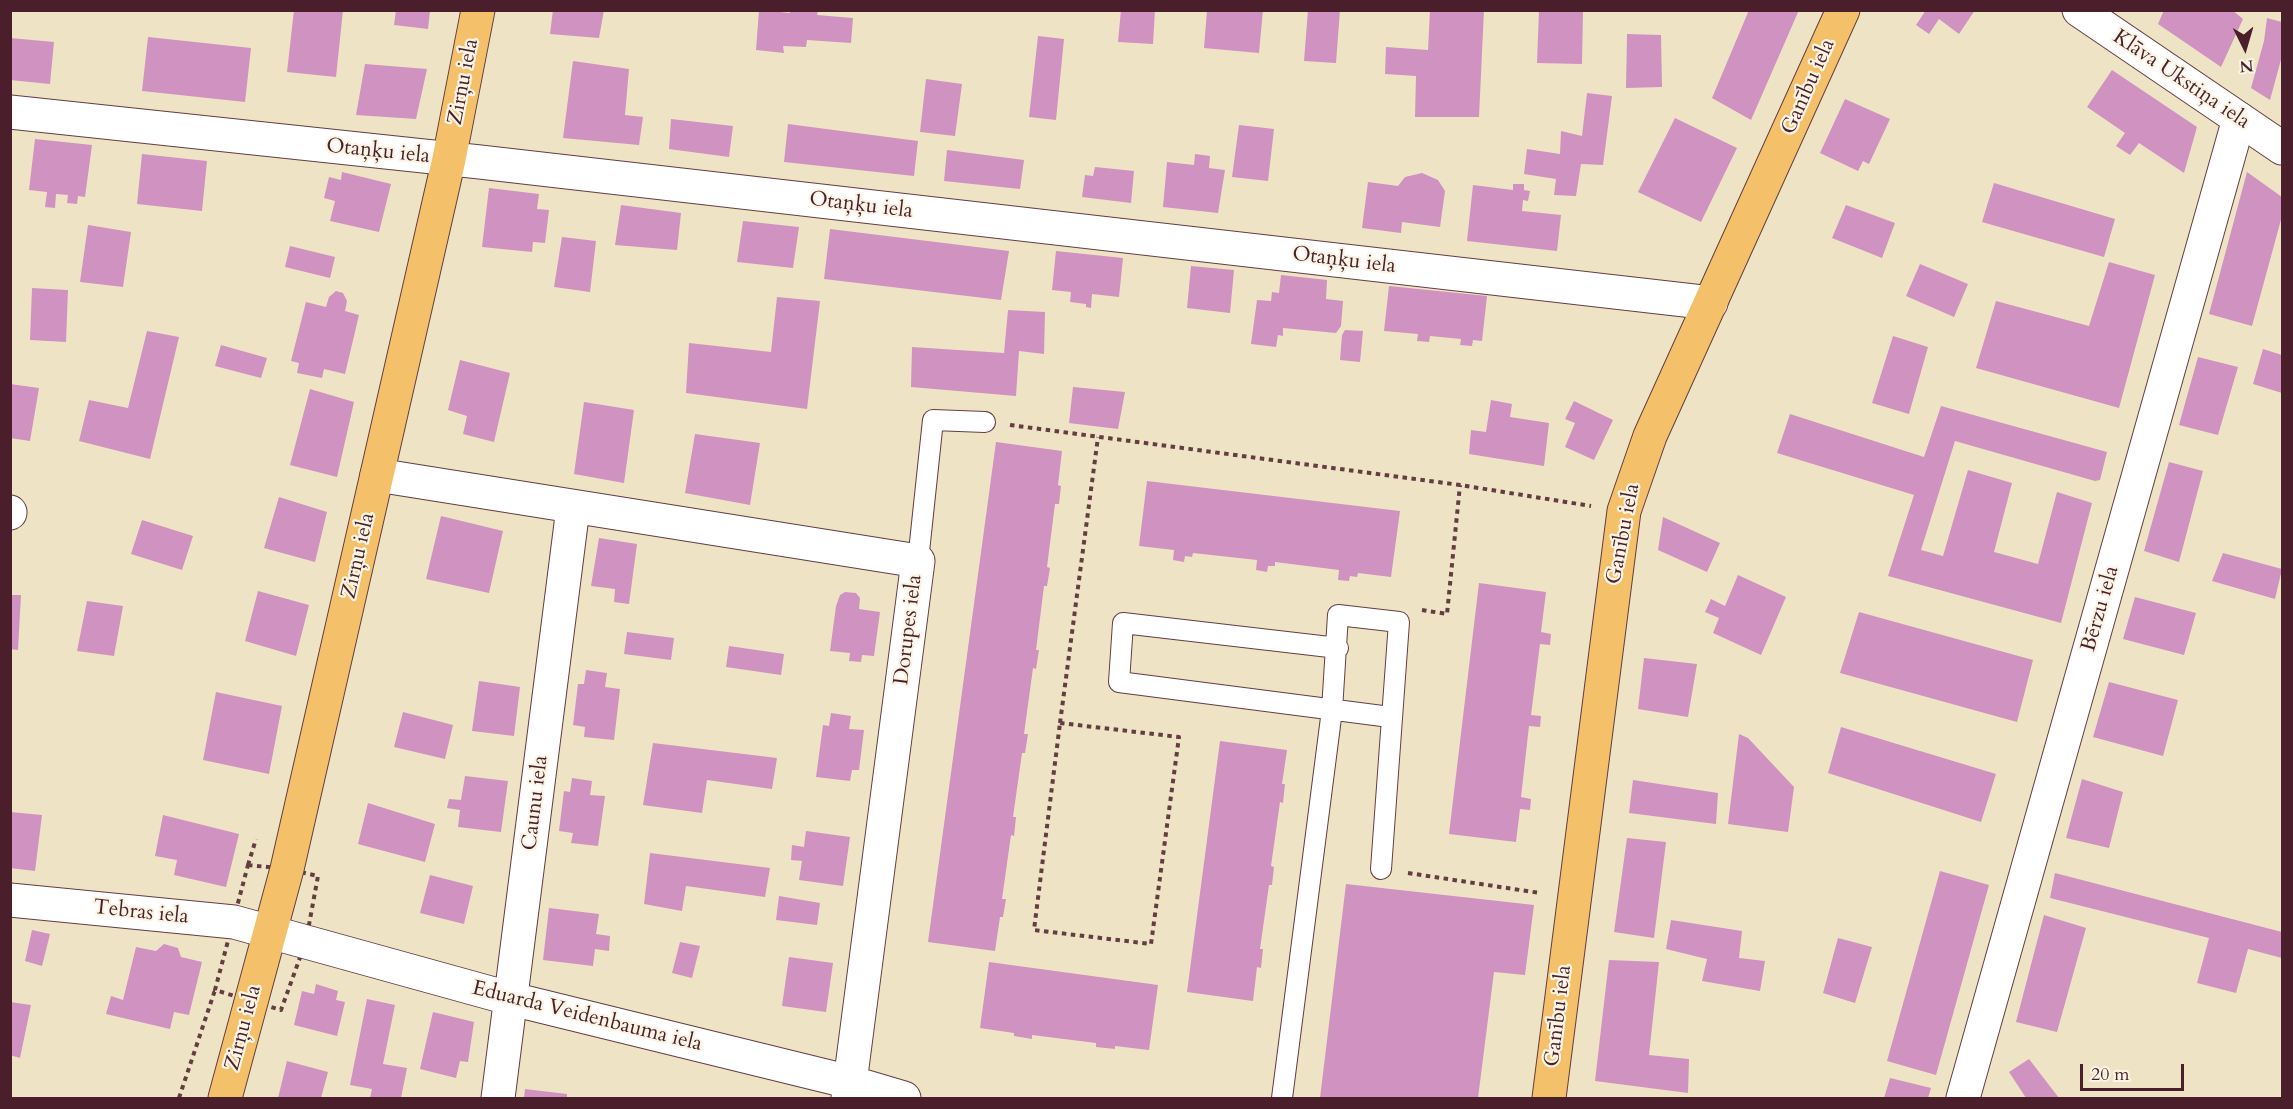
<!DOCTYPE html>
<meta charset="utf-8">
<style>
body{margin:0}
#map{position:relative;width:2293px;height:1109px;overflow:hidden;background:#eee4c5;font-family:Cardo,serif}
canvas{display:block}
.frame{position:absolute;inset:0;border:12px solid #4a1f2b;pointer-events:none}
.north{position:absolute;left:2215px;top:18px;width:60px;height:60px;-webkit-text-stroke:4px #fcf5e5;paint-order:stroke;rotate:175deg;font-size:16px;font-weight:700;line-height:24px;text-align:center;color:#4a1f2b}
.north::after{content:'';display:block;margin:auto;width:21px;height:27px;background:#4a1f2b;clip-path:polygon(50% 0,100% 100%,50% 72%,0 100%)}
.scale{position:absolute;left:2080px;top:1064px;width:104px;height:27px;box-sizing:border-box;border:3px solid #4a1f2b;border-top:0;padding-left:8px;font-size:18px;line-height:21px;white-space:nowrap;color:#4a1f2b;-webkit-text-stroke:4px #fcf5e5;paint-order:stroke}
</style>
<div id="map">
<canvas width="2293" height="1109"></canvas>
<div class="frame"></div>
<div class="north">N</div>
<div class="scale">20 m</div>
</div>
<script>
const c = document.querySelector('canvas').getContext('2d');
c.lineJoin = 'round';
function fillPath(path, color) {
  c.fillStyle = color;
  c.fill(path, 'evenodd');
}
function toPath(rows) {
  const path = new Path2D();
  for (const r of rows) {
    path.moveTo(r[0], r[1]);
    for (let i = 2; i < r.length; i += 2) path.lineTo(r[i], r[i + 1]);
  }
  return path;
}
function stroke(path, color, width, dash) {
  c.strokeStyle = color;
  c.lineWidth = width;
  c.lineCap = dash ? 'butt' : 'round';
  c.setLineDash(dash || []);
  c.stroke(path);
}
function drawText(font, color, halo, rows, align = 'center') {
  c.font = font + ' Cardo,serif';
  c.lineWidth = 4.5;
  c.setLineDash([]);
  c.textBaseline = 'middle';
  c.strokeStyle = halo;
  c.fillStyle = color;
  for (const [text, x, y, turn = 0] of rows) {
    c.save();
    c.translate(x, y);
    c.rotate((+turn || 0) * Math.PI / 180);
    c.textAlign = isNaN(turn) ? turn : align;
    if (halo) c.strokeText(text, 0, 0);
    c.fillText(text, 0, 0);
    c.restore();
  }
}
const building = toPath([
 [294,10,343,10,336,77,287,72],
 [396,10,430,11,428,29,394,25],
 [553,10,604,10,599,38,550,34],
 [759,10,790,13,790,10,818,10,817,15,853,18,851,43,807,40,806,47,783,46,784,53,756,50],
 [1121,10,1155,10,1153,44,1118,42],
 [1207,10,1263,10,1259,53,1204,48],
 [1308,10,1340,10,1336,63,1304,61],
 [1430,10,1484,10,1479,117,1415,117,1416,76,1385,74,1386,47,1428,50],
 [1539,10,1583,10,1582,64,1537,63],
 [1749,10,1799,10,1751,120,1712,98],
 [1926,10,1975,10,1959,34,1939,19,1929,34,1916,25],
 [2164,10,2232,10,2243,19,2221,67,2158,24],
 [2267,18,2282,22,2282,56,2270,100,2251,88,2264,41],
 [1627,34,1661,35,1662,87,1626,88],
 [1038,36,1064,39,1056,120,1029,117],
 [148,37,251,48,245,102,142,91],
 [10,38,54,42,50,84,10,80],
 [573,61,629,69,625,115,643,117,639,145,563,138],
 [365,64,427,69,416,119,356,115],
 [2112,70,2197,127,2184,173,2139,143,2130,155,2116,146,2125,133,2087,107],
 [926,79,962,84,955,136,920,132],
 [1587,93,1612,96,1603,165,1581,164,1576,196,1554,195,1556,179,1524,174,1527,149,1560,154,1561,131,1582,136],
 [1845,99,1890,119,1869,164,1863,161,1858,171,1820,153],
 [1675,118,1737,148,1701,222,1638,192],
 [671,119,733,126,729,157,669,149],
 [788,124,918,141,914,176,784,162],
 [1239,125,1274,129,1268,181,1232,177],
 [35,139,92,145,85,197,78,196,77,204,67,203,68,195,56,194,55,208,45,207,47,192,29,190],
 [947,150,1024,160,1020,189,944,181],
 [142,154,207,161,202,211,137,204],
 [1195,154,1210,156,1209,168,1225,170,1218,213,1163,207,1167,162,1194,165],
 [1095,167,1134,171,1131,203,1082,197,1085,175,1093,176],
 [342,172,391,184,379,232,330,221,335,201,324,198,329,177,341,180],
 [2247,172,2282,197,2282,216,2252,326,2209,314],
 [1422,173,1438,180,1445,191,1440,227,1402,222,1401,233,1362,228,1368,182,1398,186,1405,177],
 [1994,183,2115,219,2104,257,1982,222],
 [1513,184,1524,184,1524,190,1530,191,1528,201,1523,200,1522,211,1561,215,1557,251,1467,241,1473,185,1513,190],
 [489,188,539,194,537,209,549,210,545,243,533,242,532,252,482,247],
 [621,205,681,213,677,250,615,245],
 [1846,205,1895,223,1882,258,1832,238],
 [743,221,799,227,793,268,737,262],
 [88,225,131,232,123,287,80,282],
 [830,229,1009,251,1001,300,824,279],
 [562,237,596,241,590,292,554,287],
 [290,246,335,257,330,278,285,267],
 [1056,251,1123,258,1119,297,1092,294,1091,308,1086,307,1086,304,1070,302,1071,292,1052,290],
 [2109,262,2155,275,2119,408,1976,368,1996,301,2089,326],
 [1920,264,1968,284,1954,317,1906,296],
 [1191,266,1234,270,1230,313,1187,308],
 [1281,275,1327,280,1326,299,1343,301,1341,326,1336,333,1283,328,1283,336,1278,335,1276,347,1251,344,1257,300,1271,301,1272,292,1279,293],
 [1389,286,1487,296,1482,341,1473,340,1472,346,1460,345,1461,339,1430,336,1429,342,1417,341,1418,334,1384,331],
 [32,288,68,290,66,342,30,340],
 [336,291,343,293,347,301,345,311,359,315,345,374,324,369,322,378,297,373,299,363,291,361,306,302,326,307,329,297],
 [777,297,820,301,807,409,686,393,689,343,771,352],
 [1008,310,1045,312,1044,354,1019,351,1016,396,911,387,912,347,1004,353],
 [1345,330,1363,331,1360,362,1340,360,1342,335],
 [147,331,179,337,150,459,79,441,89,400,128,408],
 [1893,336,1928,347,1909,414,1872,403],
 [221,345,267,358,261,378,215,366],
 [2263,349,2282,355,2282,393,2253,384],
 [2198,357,2238,367,2218,435,2179,425],
 [460,360,510,373,494,442,463,434,467,416,448,410],
 [10,384,39,388,30,441,10,438],
 [1073,387,1125,392,1118,429,1069,423],
 [310,389,354,402,337,477,290,465],
 [1491,400,1512,404,1510,417,1549,423,1544,466,1469,454,1471,430,1486,432],
 [1574,401,1613,420,1594,460,1565,447,1575,423,1565,419],
 [584,402,634,410,624,483,574,474],
 [1941,406,2107,452,2100,480,2095,481,1955,441,1921,550,1943,556,1968,470,2012,483,1994,552,2038,564,2057,492,2092,503,2061,623,1888,576,1914,495,1777,453,1790,414,1924,457],
 [695,434,760,443,750,505,685,493],
 [996,442,1062,451,1058,485,1061,486,1059,504,1055,504,1047,567,1050,568,1047,586,1044,586,1036,650,1039,650,1036,669,1033,668,1024,734,1028,734,1025,753,1022,753,1013,817,1016,817,1014,836,1011,835,1002,899,1006,899,1003,917,1000,917,995,951,928,942],
 [2169,462,2203,471,2179,562,2144,551],
 [1147,481,1400,511,1391,577,1358,573,1357,577,1350,576,1349,581,1338,580,1339,570,1275,562,1275,566,1268,566,1267,572,1256,570,1257,560,1193,553,1192,557,1185,556,1184,562,1173,560,1174,550,1139,546],
 [279,497,327,512,315,562,264,548],
 [441,516,503,531,489,593,426,579],
 [1663,517,1720,543,1707,572,1658,550],
 [142,520,193,536,182,570,131,554],
 [599,538,637,544,629,604,614,602,615,589,591,586],
 [2223,553,2282,569,2275,599,2212,581],
 [1738,575,1786,597,1761,655,1713,633,1719,618,1705,612,1711,599,1725,606],
 [1479,583,1546,592,1541,632,1551,634,1550,645,1540,644,1531,715,1541,716,1540,727,1529,726,1521,797,1531,799,1530,810,1520,809,1516,842,1449,834],
 [258,591,309,605,296,656,245,641],
 [845,592,856,593,860,598,859,609,880,612,874,656,862,655,861,662,849,661,850,653,830,651,836,606,840,595],
 [10,595,21,595,18,650,10,649],
 [2135,597,2196,613,2184,655,2123,639],
 [87,601,123,606,114,656,77,651],
 [1859,612,2033,660,2017,722,1840,673],
 [627,632,674,638,671,660,624,654],
 [729,646,784,654,781,675,726,667],
 [1644,658,1697,664,1688,717,1638,709],
 [586,670,607,673,605,687,620,689,614,740,584,737,585,727,573,725,578,684,584,684],
 [479,681,520,687,514,736,472,731],
 [2109,682,2178,700,2163,756,2093,737],
 [216,692,282,706,269,774,203,760],
 [403,712,453,725,445,759,394,747],
 [831,713,851,716,849,729,864,730,859,770,852,770,850,781,816,777,823,725,829,726],
 [1841,727,1996,774,1981,822,1828,773],
 [1739,734,1748,738,1794,787,1788,832,1728,824],
 [1220,741,1287,750,1282,784,1285,784,1283,803,1280,802,1271,866,1274,867,1272,885,1269,885,1260,949,1263,949,1261,968,1257,967,1253,1001,1187,992],
 [653,743,777,758,772,789,707,780,702,813,643,805],
 [465,776,508,781,501,832,458,827,460,810,447,808,449,799,461,800],
 [572,778,592,781,590,795,605,796,598,846,571,843,573,833,559,831,564,791,570,792],
 [2082,779,2123,792,2109,848,2066,838],
 [1633,780,1718,793,1716,824,1629,813],
 [368,803,435,824,425,862,358,844],
 [10,812,42,815,35,871,10,868],
 [163,815,239,834,226,887,174,875,177,860,155,856],
 [806,831,850,837,843,886,799,880,802,861,791,860,792,845,804,847],
 [1627,838,1666,842,1654,938,1614,932],
 [650,853,770,868,765,897,686,886,682,911,644,904],
 [1940,871,1989,885,1936,1075,1887,1061],
 [2055,873,2282,932,2282,958,2248,949,2236,993,2197,983,2209,938,2050,898],
 [430,875,473,886,464,924,420,913],
 [1346,884,1534,905,1525,975,1494,972,1478,1098,1320,1098],
 [779,896,820,903,817,925,776,920],
 [549,908,599,914,596,934,610,936,609,951,595,949,593,966,543,960],
 [2044,915,2086,928,2057,1032,2016,1022],
 [1671,920,1742,931,1739,958,1765,961,1760,991,1702,981,1707,959,1666,949],
 [32,930,50,934,42,966,25,961],
 [1838,938,1872,947,1855,1003,1823,993],
 [680,942,700,946,692,978,672,973],
 [164,944,178,948,181,957,202,962,189,1015,174,1012,170,1029,106,1014,111,996,123,1000,136,947,156,951],
 [789,957,833,963,826,1012,782,1006],
 [1609,960,1659,962,1649,1055,1689,1059,1688,1093,1595,1081],
 [989,962,1158,985,1149,1050,1115,1046,1115,1049,1096,1047,1096,1043,1032,1035,1032,1039,1014,1036,1014,1033,980,1028],
 [316,984,338,991,336,1000,345,1002,337,1036,294,1025,302,991,314,994],
 [367,999,395,1005,383,1064,407,1068,401,1098,370,1098,372,1089,350,1085],
 [10,1002,31,1005,20,1058,10,1055],
 [433,1012,474,1022,468,1062,460,1061,456,1078,420,1069],
 [2029,1059,2059,1098,2026,1098,2009,1072],
 [287,1061,328,1072,321,1098,278,1098],
 [1890,1078,1931,1088,1928,1098,1884,1098],
 [525,1089,567,1094,567,1098,524,1098]
]);
const path = toPath([
 [1010,425,1460,485,1591,506],
 [1422,610,1447,614,1460,485],
 [1060,723,1179,737,1151,944,1034,930,1060,723],
 [1060,723,1098,437],
 [248,865,256,839],
 [248,865,287,869,318,876,306,941,281,1010,215,990,248,865],
 [1408,873,1540,893],
 [179,1098,215,990]
]);
const service = toPath([
 [918,561,933,420,985,422],
 [1338,648,1123,623,1119,682,1390,717],
 [1282,1098,1332,710,1338,615,1399,622,1381,869]
]);
const minor = toPath([
 [10,112,480,162,1711,303],
 [377,475,918,561,848,1098],
 [10,512,10,513],
 [10,900,234,922,512,999,850,1082,904,1098],
 [498,1098,573,508],
 [1963,1098,2239,119]
]);
const tertiary = toPath([
 [2079,10,2282,148]
]);
const trunk = toPath([
 [225,1098,287,869,449,159,478,10],
 [1549,1098,1624,511,1650,436,1843,10]
]);
const streetNames = [
 ["Klāva Ukstiņa iela",2181,80,34],
 ["Zirņu iela",464,82,-79],
 ["Ganību iela",1809,87,-66],
 ["Otaņķu iela",378,152,6],
 ["Otaņķu iela",861,206,7],
 ["Otaņķu iela",1344,261,7],
 ["Ganību iela",1624,534,-79],
 ["Zirņu iela",359,556,-77],
 ["Bērzu iela",2101,609,-74],
 ["Dorupes iela",909,630,-83],
 ["Caunu iela",536,803,-83],
 ["Tebras iela",141,913,6],
 ["Ganību iela",1559,1016,-83],
 ["Eduarda Veidenbauma iela",587,1017,14],
 ["Zirņu iela",244,1028,-75]
];
fillPath(building, '#d092c0');
stroke(service, '#633d42', 22);
stroke(minor, '#633d42', 35);
stroke(tertiary, '#633d42', 35);
stroke(trunk, '#633d42', 35);
stroke(path, '#633d42', 4, [4.5, 4.5]);
stroke(service, '#fff', 20);
stroke(minor, '#fff', 33);
stroke(tertiary, '#fff', 33);
stroke(trunk, '#f4c16a', 33);
drawText('21px', '#4a1f2b', '#fcf5e5', streetNames);
</script>
